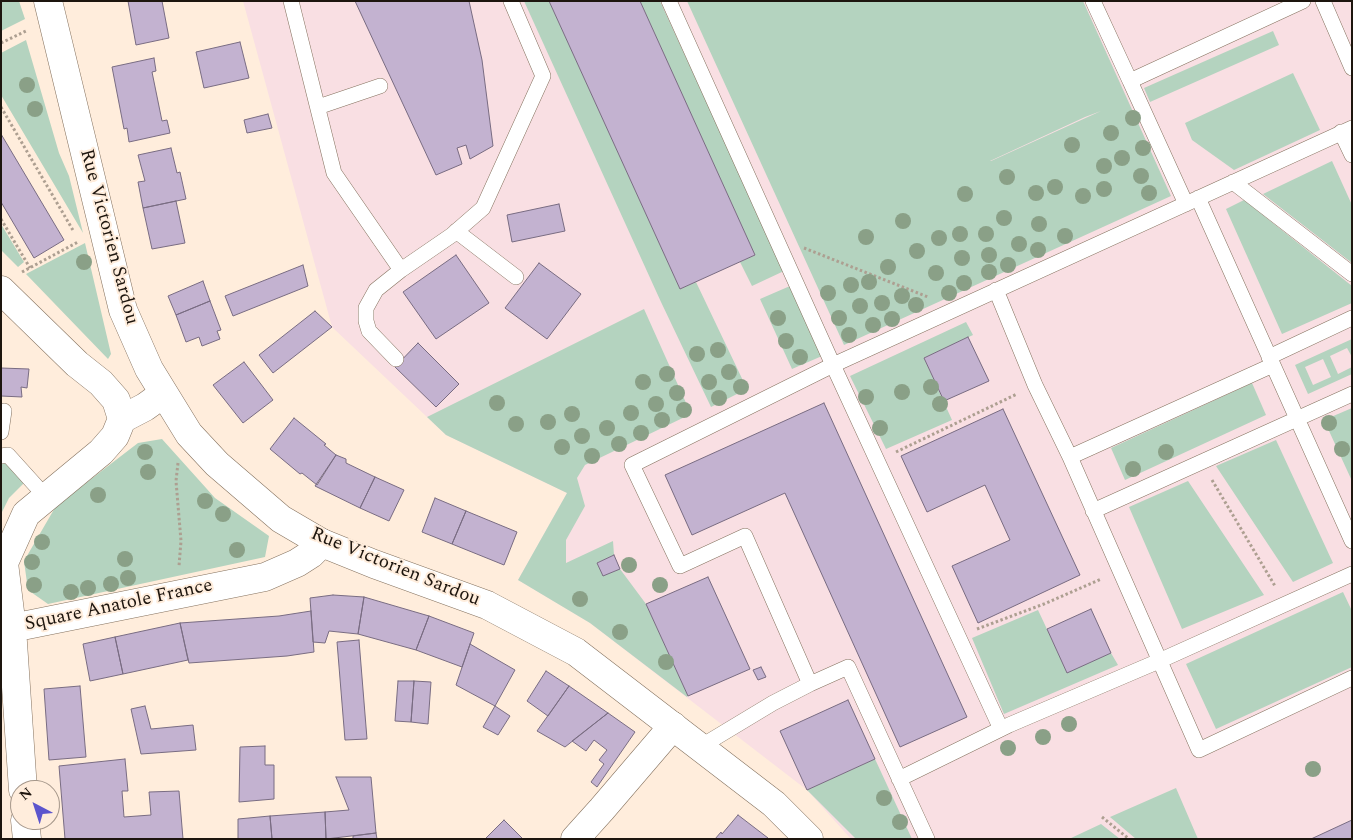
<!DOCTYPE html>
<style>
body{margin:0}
#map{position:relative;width:1353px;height:840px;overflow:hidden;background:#ffeddc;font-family:Spectral,serif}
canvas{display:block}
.frame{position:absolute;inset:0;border:2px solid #1d150e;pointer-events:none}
.north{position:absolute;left:10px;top:780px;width:50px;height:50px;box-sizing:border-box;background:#ffeddc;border:1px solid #a5978a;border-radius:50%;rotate:320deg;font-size:14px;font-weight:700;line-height:20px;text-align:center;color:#1d150e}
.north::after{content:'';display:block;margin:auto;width:18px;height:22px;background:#5c55cd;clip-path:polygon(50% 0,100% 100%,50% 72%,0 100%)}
</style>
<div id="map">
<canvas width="1353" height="840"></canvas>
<div class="frame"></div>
<div class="north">N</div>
</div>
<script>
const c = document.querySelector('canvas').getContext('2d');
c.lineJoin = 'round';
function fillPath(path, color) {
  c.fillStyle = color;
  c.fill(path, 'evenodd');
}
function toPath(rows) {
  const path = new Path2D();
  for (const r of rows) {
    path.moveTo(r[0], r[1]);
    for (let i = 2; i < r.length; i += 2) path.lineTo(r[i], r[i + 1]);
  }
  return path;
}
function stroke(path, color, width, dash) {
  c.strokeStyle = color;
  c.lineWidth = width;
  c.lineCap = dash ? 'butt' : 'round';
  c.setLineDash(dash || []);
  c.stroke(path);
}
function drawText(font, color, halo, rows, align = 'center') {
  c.font = font + ' Spectral,serif';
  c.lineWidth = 4;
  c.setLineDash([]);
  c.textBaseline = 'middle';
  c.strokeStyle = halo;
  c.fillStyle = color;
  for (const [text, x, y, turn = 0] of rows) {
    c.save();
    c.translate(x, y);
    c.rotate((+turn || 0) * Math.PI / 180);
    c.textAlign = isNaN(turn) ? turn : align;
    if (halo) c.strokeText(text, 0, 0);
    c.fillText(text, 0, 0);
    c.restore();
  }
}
const education = toPath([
 [243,1,1352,1,1352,839,851,839,807,790,590,623,518,580,567,493,446,435,332,327]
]);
const green = toPath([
 [1,1,19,1,25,19,1,31],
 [524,1,549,1,680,289,696,282,747,389,711,407,661,302],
 [640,1,660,1,784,271,752,286,740,262,755,255],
 [687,1,1083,1,1171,196,844,345],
 [1101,111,991,161,990,161,1085,117],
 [1273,31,1279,45,1150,102,1144,88],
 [26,40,59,153,69,176,83,233,1,95,1,53],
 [1293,73,1320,130,1234,170,1192,140,1185,123],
 [1332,161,1352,205,1352,263,1263,194],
 [1244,200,1352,286,1352,303,1282,334,1226,209],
 [1,224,24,262,18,267,1,250],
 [85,243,111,354,108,359,26,274],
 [790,286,822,356,792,369,760,299],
 [644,309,691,414,585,465,577,478,585,506,566,540,566,563,613,541,614,555,597,563,603,575,620,569,646,604,688,696,687,697,590,623,518,580,567,493,446,435,427,417],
 [966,322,973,335,924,358,952,420,886,449,850,376],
 [1352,339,1352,357,1347,348,1330,356,1338,374,1352,367,1352,374,1308,394,1295,365],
 [1323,359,1331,377,1313,385,1305,367],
 [1252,383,1266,415,1125,480,1111,448],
 [1352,408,1352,481,1324,420],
 [162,439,215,498,269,536,265,557,48,604,28,590,24,561,56,506,138,443],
 [1276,440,1333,563,1293,582,1216,466],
 [1,461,7,461,26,481,9,498,1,514],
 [1188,481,1264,595,1182,629,1129,507],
 [1343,592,1352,611,1352,667,1216,729,1186,664],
 [1038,610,1067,672,1111,653,1118,665,1004,714,972,638],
 [875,759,912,839,856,839,807,790],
 [1176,788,1198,839,1136,839,1110,817],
 [1101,824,1120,839,1069,839]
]);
const building = toPath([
 [128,1,162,1,169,38,136,45,128,1],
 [355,1,469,1,482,60,493,146,470,159,466,145,457,148,462,164,436,175,355,1],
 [549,1,640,1,755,255,680,289,549,1],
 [240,42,249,78,204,88,196,52,240,42],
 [154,58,156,71,152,72,162,121,167,120,170,133,129,142,127,128,124,129,112,67,154,58],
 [268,114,272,128,247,133,244,120,268,114],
 [1,134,64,240,34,258,1,202,1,134],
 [171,148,177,173,180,172,186,199,143,208,138,182,145,181,138,155,171,148],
 [176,201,185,243,152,249,143,208,176,201],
 [559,204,565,231,512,242,507,215,559,204],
 [456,255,489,303,436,339,403,292,456,255],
 [539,263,581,294,547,339,505,308,539,263],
 [303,265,308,286,233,316,225,296,303,265],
 [203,281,210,301,176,315,168,296,203,281],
 [210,301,221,330,217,331,220,339,202,346,199,337,186,342,176,315,210,301],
 [315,311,332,327,273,373,259,355,315,311],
 [968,337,989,381,944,401,924,358,968,337],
 [418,343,459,384,436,407,395,367,418,343],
 [244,362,273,400,243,423,213,385,244,362],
 [1,368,29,369,27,388,21,387,22,397,1,396,1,368],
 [824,403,967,717,900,747,785,493,692,535,665,475,824,403],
 [1003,409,1080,575,978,623,952,566,1010,540,985,485,927,512,901,456,1003,409],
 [294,418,326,444,324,445,336,455,317,485,302,473,300,474,270,449,294,418],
 [336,455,346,459,346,463,375,477,360,508,315,486,336,455],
 [375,477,404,490,389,521,360,508,375,477],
 [435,498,466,511,452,544,422,532,435,498],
 [466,511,517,532,504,565,452,544,466,511],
 [614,555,620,569,603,576,597,563,614,555],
 [708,577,750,669,688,696,646,604,708,577],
 [333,595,364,597,358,634,329,631,325,643,313,642,310,598,333,595],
 [364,597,429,616,416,650,358,634,364,597],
 [1091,609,1111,653,1067,673,1047,629,1091,609],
 [311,611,314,652,287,656,189,663,180,623,279,616,311,611],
 [429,616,474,633,462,667,416,650,429,616],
 [180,623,188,660,123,674,115,637,180,623],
 [115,637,123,674,90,681,83,644,115,637],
 [359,640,367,739,345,740,337,642,359,640],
 [470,644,515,670,495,706,456,685,470,644],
 [761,667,766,677,758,680,753,670,761,667],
 [546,671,569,686,548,716,527,701,546,671],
 [398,681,414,681,411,722,395,721,398,681],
 [414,681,431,682,428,724,411,722,414,681],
 [80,686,86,757,49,760,44,689,80,686],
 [569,686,608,713,565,747,537,731,569,686],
 [848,700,875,759,807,790,780,731,848,700],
 [145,706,151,729,193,725,196,750,141,754,131,709,145,706],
 [495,706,510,716,498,735,483,727,495,706],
 [608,713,635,732,597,787,591,782,604,764,599,760,607,750,594,740,586,751,572,741,608,713],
 [265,746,265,765,274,765,274,799,239,802,240,747,265,746],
 [125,759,128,791,122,791,124,817,151,815,149,792,179,791,183,839,65,839,59,766,125,759],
 [336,777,371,777,376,833,326,839,325,812,349,810,336,777],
 [325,812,326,839,272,839,270,816,325,812],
 [738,815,768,838,768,839,715,839,721,832,722,834,738,815],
 [270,816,272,839,238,839,238,819,270,816],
 [504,820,522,838,521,839,485,839,504,820],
 [1352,820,1352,839,1311,839,1352,820],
 [376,833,377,839,353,839,353,836,376,833]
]);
const path = toPath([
 [1,43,28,30],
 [1,107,74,232],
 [1,219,30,268],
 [804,248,928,297],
 [22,272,78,242],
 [896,452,1017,394],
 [178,463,176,481,181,541,179,566],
 [1212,480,1275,586],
 [977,629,1044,604,1101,579],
 [1102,817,1129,839]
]);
const service = toPath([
 [291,1,334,173,401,270],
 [669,1,833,365,1001,729],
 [1093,1,1130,81,1303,1],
 [1323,1,1352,68],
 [1130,81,1186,204],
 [318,107,380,86],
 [1341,132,1352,155],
 [1233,182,1352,274],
 [1198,198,1352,541],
 [456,231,516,277],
 [996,290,1035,385,1070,457,1199,750,1352,678],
 [1269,357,1352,318],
 [396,359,369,331,366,321,366,308,376,290,401,270,452,235,483,208,543,76,511,1],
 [1,432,4,411],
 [1,456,8,455,46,497],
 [1070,457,1273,365],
 [1093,511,1352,394],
 [810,684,848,667,927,839],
 [700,747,773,703,810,684,745,536,680,566,632,465,833,365,1352,128],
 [899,779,1009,725,1159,661,1352,574]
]);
const minor = toPath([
 [1,290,77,364,101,383,116,400,122,419],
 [122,419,145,407,163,394],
 [1,629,12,628,265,577,297,563,311,554,322,543],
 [23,790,12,628,4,563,26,514,101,452,115,436,122,419],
 [25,820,27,839],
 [575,839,602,809,673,726]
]);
const tertiary = toPath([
 [48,1,123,310,149,369,189,434,217,464,281,519,322,543,374,564,487,605,576,652,774,804,809,839]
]);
const trees = [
 [27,85],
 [35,109],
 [1133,118],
 [1111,133],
 [1072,145],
 [1143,148],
 [1122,158],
 [1104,166],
 [1141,176],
 [1007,177],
 [1055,187],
 [1104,189],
 [1036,193],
 [1149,193],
 [965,194],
 [1083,196],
 [1004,218],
 [903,221],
 [1039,224],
 [960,234],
 [986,234],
 [1065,236],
 [866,237],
 [939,238],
 [1019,244],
 [1038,250],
 [917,251],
 [989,255],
 [962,258],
 [84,262],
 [1008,265],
 [888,267],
 [989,272],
 [936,273],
 [869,282],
 [964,283],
 [851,285],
 [828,293],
 [949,293],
 [902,296],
 [882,303],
 [916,305],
 [860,306],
 [778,318],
 [839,318],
 [892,319],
 [873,325],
 [849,335],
 [786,341],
 [718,350],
 [697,354],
 [800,357],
 [729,372],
 [667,374],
 [643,382],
 [709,382],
 [741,387],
 [931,387],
 [902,392],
 [677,393],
 [866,397],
 [719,398],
 [497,403],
 [656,404],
 [940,404],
 [684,410],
 [631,413],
 [572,414],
 [662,420],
 [548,422],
 [1329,423],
 [516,424],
 [607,428],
 [880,428],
 [641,433],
 [582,436],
 [619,444],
 [562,447],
 [1342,449],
 [145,452],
 [1166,452],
 [592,456],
 [1133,469],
 [148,472],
 [98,495],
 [205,501],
 [223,514],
 [42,542],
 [237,550],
 [125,559],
 [32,562],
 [629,565],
 [128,578],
 [111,584],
 [34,585],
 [660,585],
 [88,588],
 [71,592],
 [580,599],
 [620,632],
 [666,662],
 [1069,724],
 [1043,737],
 [1008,748],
 [1313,769],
 [884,798],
 [900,822]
];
const streetNames = [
 ["Rue Victorien Sardou",108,237,75],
 ["Rue Victorien Sardou",395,568,22],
 ["Square Anatole France",119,606,-12]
];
fillPath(education, '#f9dfe3');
fillPath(green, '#b4d3bf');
fillPath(building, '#c3b2d0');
stroke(building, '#796c82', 1);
stroke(service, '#85725f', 16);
stroke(minor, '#85725f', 29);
stroke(tertiary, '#85725f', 29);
stroke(path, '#ad9f91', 3, [2.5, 2.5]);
stroke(service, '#fff', 15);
stroke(minor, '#fff', 28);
stroke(tertiary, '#fff', 28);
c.fillStyle = '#8aa087';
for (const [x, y] of trees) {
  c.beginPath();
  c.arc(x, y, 8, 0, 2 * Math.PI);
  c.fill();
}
drawText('19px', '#1d150e', '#ffeddc', streetNames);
</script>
